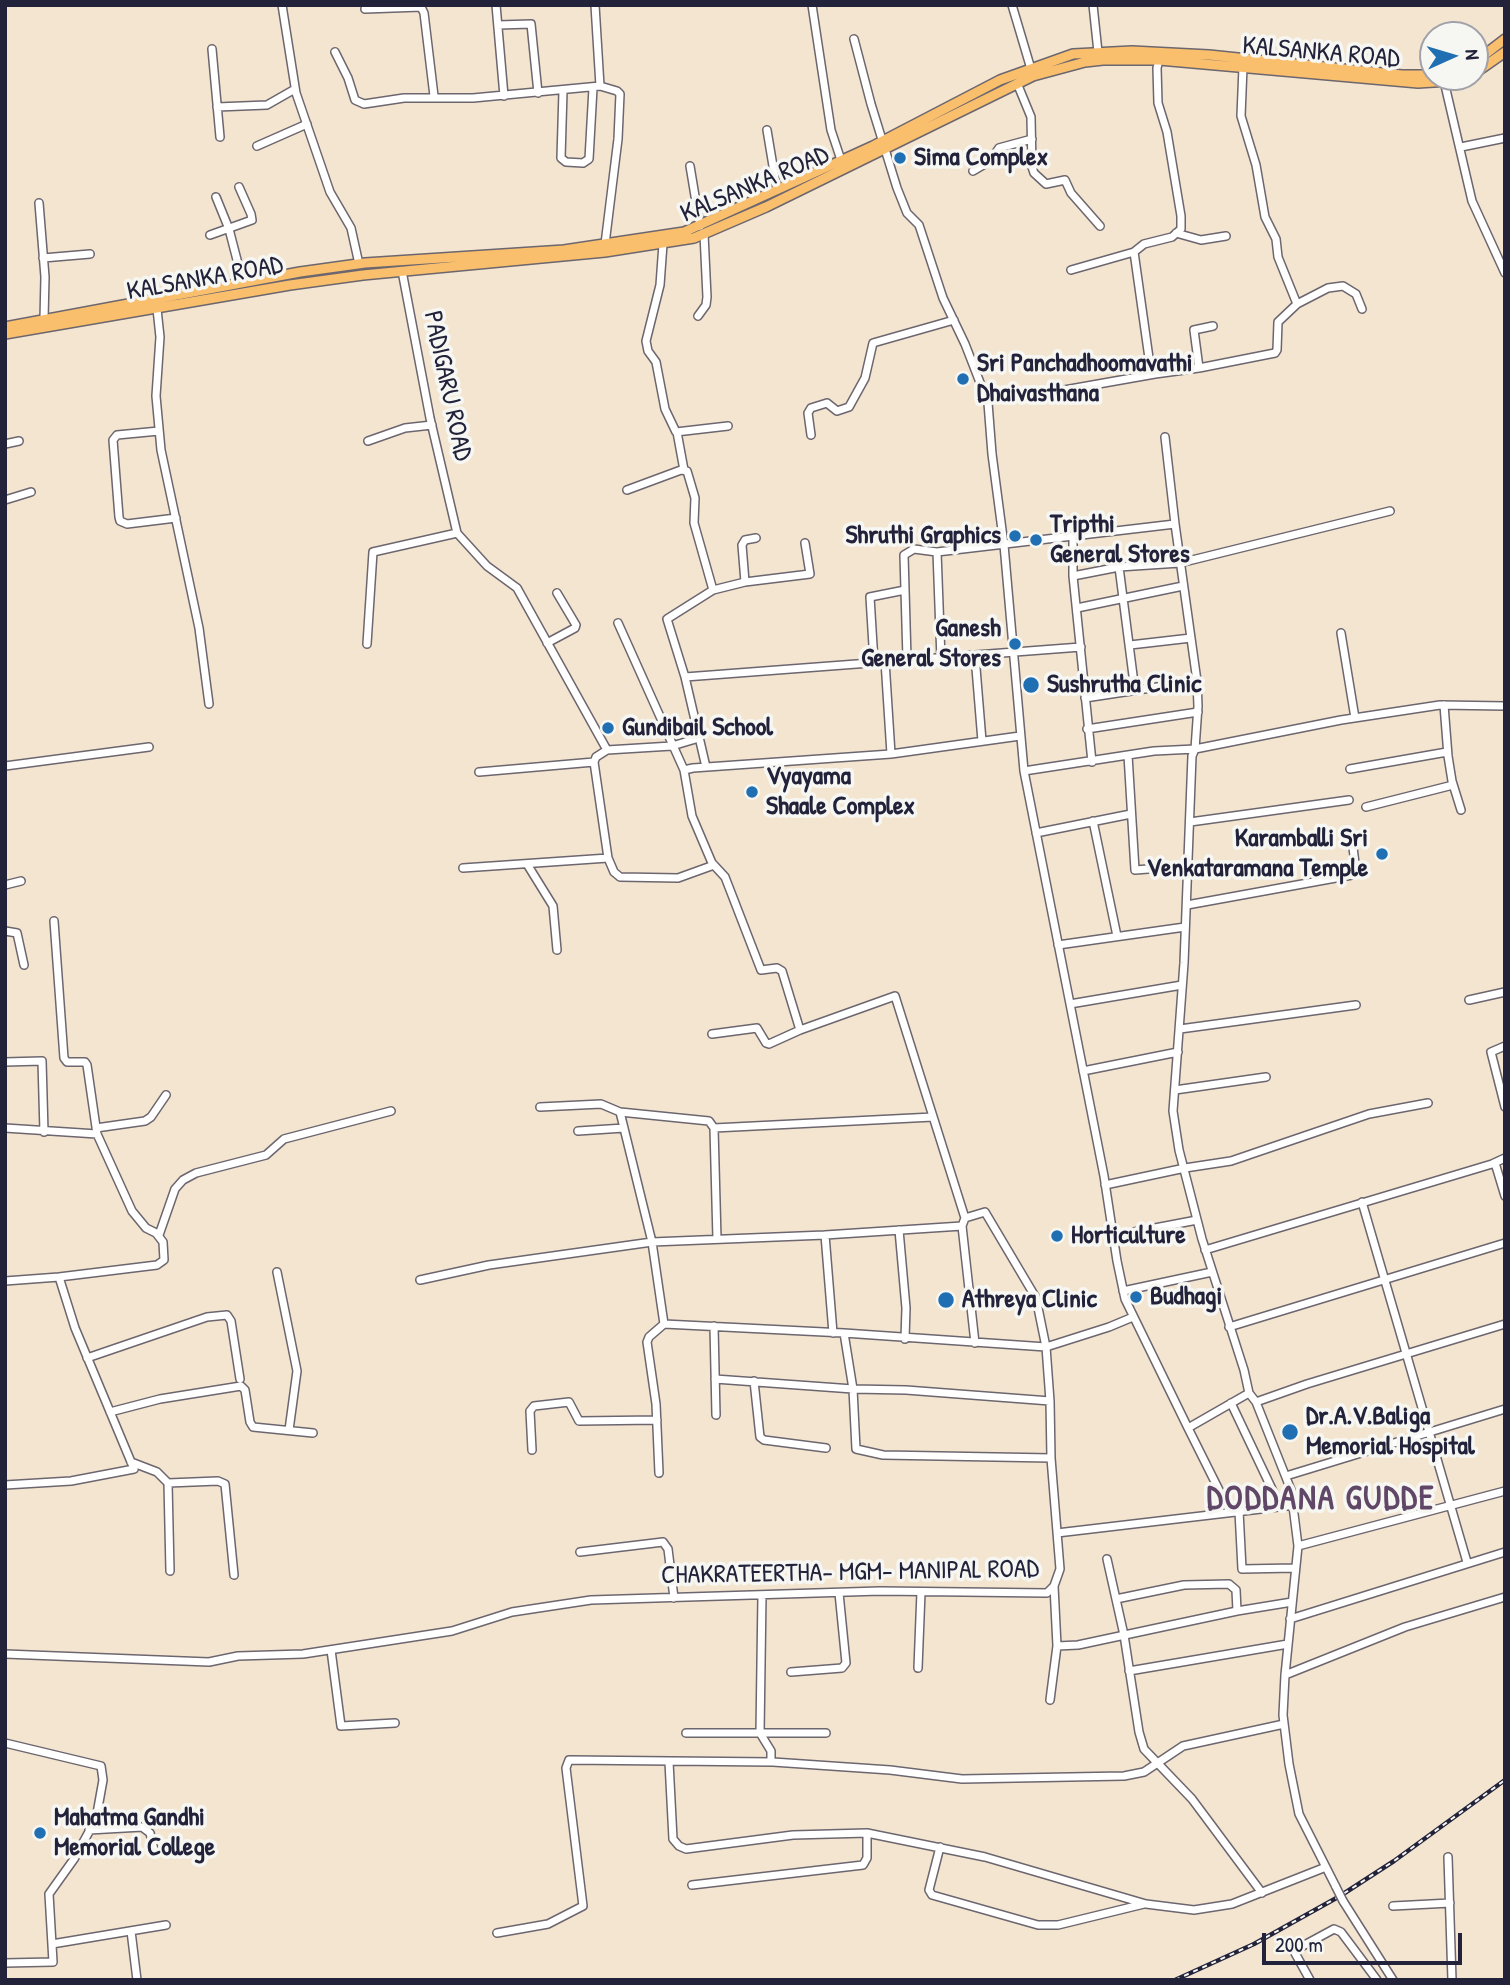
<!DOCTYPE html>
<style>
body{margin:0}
#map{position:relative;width:1510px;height:1985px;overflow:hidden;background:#f4e5d0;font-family:"Patrick Hand",sans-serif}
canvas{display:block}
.frame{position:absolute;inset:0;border:7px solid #22223b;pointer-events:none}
.north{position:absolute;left:1419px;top:21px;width:70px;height:70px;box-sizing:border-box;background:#f6f6f2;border:2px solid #a1a1a9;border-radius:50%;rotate:86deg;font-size:19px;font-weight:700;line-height:28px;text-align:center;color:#22223b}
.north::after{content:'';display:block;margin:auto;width:24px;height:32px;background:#1f6fb2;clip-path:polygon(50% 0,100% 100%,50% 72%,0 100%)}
.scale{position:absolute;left:1262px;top:1933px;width:200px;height:32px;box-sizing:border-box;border:4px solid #22223b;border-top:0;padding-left:9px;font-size:21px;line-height:24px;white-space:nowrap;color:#22223b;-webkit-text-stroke:5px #f6f6f2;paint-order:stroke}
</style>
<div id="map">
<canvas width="1510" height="1985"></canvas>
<div class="frame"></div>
<div class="north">N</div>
<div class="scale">200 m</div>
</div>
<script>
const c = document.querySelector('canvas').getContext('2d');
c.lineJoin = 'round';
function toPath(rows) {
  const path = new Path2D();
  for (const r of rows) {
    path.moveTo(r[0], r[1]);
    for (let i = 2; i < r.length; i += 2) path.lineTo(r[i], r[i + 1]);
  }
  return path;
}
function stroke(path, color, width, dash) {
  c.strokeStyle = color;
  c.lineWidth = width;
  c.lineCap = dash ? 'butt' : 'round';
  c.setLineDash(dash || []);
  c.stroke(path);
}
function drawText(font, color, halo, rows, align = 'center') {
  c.font = font + ' "Patrick Hand",sans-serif';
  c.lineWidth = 7;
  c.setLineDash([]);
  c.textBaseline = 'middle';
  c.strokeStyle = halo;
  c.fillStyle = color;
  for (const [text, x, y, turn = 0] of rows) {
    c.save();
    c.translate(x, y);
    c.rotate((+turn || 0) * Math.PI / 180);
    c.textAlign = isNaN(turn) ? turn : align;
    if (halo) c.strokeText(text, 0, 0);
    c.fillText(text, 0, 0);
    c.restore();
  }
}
const minor = toPath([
 [282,5,296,93,330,192,351,228,359,264],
 [496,5,504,96],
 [595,5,600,86,617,91,620,94,618,139,605,244],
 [812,5,831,130,841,160],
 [1012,5,1031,69],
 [1093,5,1098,52],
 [365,9,421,7,424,13,434,96],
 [498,25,531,24,538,93],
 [854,39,871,104,897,188,907,213,919,225,943,298,965,344,988,403,992,454,1004,545,1024,771,1104,1176,1117,1261,1125,1299,1188,1428,1249,1393,1256,1402,1291,1490,1298,1546,1285,1675,1283,1715,1289,1764,1299,1814,1336,1887],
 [212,49,220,137],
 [335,52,348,78,355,100,364,104,404,98,473,98,600,86],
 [1444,81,1472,201,1505,273],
 [1017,83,1031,117,1032,167,1034,173,1046,184,1065,180,1071,193,1100,226],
 [563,91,561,158,566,162,583,163,589,159,593,88],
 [217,107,267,105,295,89],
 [767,130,777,190],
 [257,146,307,124],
 [1461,147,1505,138],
 [690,166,700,226],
 [973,171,990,161,999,148,1032,139],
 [216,197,229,229,243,283],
 [39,203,45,277,44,319],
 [1176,233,1201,240,1226,236],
 [210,235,252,220,251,214,239,187],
 [663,244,660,285,646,341,648,351,656,362,665,409,676,432,728,426],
 [43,258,90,254],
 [1071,270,1134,252],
 [402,271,430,418,457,533,487,566,517,588,607,750,672,746,699,738],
 [1297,304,1328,288,1343,286,1356,294,1362,309],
 [157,309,160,337,156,396,161,450,199,628,209,704],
 [698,316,706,305,707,297,704,234],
 [1199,368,1194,330,1213,326],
 [1155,374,1199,368,1275,353,1277,350,1278,322,1297,304,1278,257,1276,239,1265,217,1256,165,1241,116,1243,67],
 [986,397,1032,392,1053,392,1155,374,1149,358,1134,252,1144,244,1172,237,1181,229,1181,216,1167,132,1158,103,1157,68,1159,60],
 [159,431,117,435,113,440,119,517,120,521,127,524,176,518],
 [677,432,684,470],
 [811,435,808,413,811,408,827,403,837,411,849,407,865,378,873,343,954,320],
 [1165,437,1175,524],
 [368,441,405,428,432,425],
 [5,444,19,441],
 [627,490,681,470,687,471,695,498,694,523,713,590],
 [5,500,31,492],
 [1073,537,1073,576,1092,762],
 [1119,567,1135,691],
 [1073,576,1119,567,1180,563,1390,511],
 [745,582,742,545,745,540,756,538],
 [1077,608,1183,586],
 [618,623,684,770],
 [1341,633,1355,718],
 [547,643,575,628,576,625,557,593],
 [367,644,373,552,457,533],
 [1130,645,1191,638],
 [975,656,982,741],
 [907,659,904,555,914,549,937,552],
 [941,659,937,552,1175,524,1197,681,1198,706,1195,749,1192,756,1184,963,1173,1111,1179,1150,1202,1239,1244,1370,1249,1393],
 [885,661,891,754],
 [874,662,870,597,905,590],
 [685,677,1081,647],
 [1085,698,1197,681],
 [1444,705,1448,756,1452,781,1461,810],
 [1087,729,1198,712],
 [1128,755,1135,870,1188,866],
 [5,766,149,747],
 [706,767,685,677,667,619,713,590,745,582,810,574,805,543],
 [1350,769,1447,752],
 [1024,771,1154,751,1195,749,1341,720,1440,705,1505,706],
 [479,772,594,762],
 [1366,807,1453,785],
 [1093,821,1117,936],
 [1190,822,1349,800],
 [1036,833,1131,814],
 [608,858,614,872,620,877,678,878,714,865],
 [527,864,553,906,557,950],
 [463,868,608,858,594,762,596,757,607,750],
 [5,885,21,881],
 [1187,905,1352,875,1356,871,1352,840],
 [54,921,64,1058,67,1062,85,1062,87,1065,97,1134],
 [5,931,17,933,24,965],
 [1058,945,1185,927],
 [1469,1000,1505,992],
 [1070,1004,1182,985],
 [1180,1029,1356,1005],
 [712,1034,757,1028,766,1043,769,1044,800,1030],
 [1505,1046,1491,1052,1505,1107],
 [5,1062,42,1061,44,1132],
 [1083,1071,1178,1052],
 [1175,1090,1266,1077],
 [540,1107,601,1104,620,1112,709,1121,714,1128,717,1239],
 [620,1112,652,1242,664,1324,844,1333],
 [5,1128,97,1134,132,1211,146,1228,156,1233,163,1242,164,1260,157,1265,59,1277],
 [96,1128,145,1121,151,1117,166,1095],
 [714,1128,933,1117],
 [578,1131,624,1128],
 [1495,1163,1505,1196],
 [1105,1185,1185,1168,1231,1161,1369,1114,1428,1103],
 [1362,1202,1467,1562],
 [962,1226,975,1343],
 [899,1230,906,1308,905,1339],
 [159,1235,175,1189,183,1180,196,1173,266,1155,284,1139,391,1111],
 [825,1235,833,1333],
 [1113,1236,1197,1220],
 [1205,1250,1492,1164,1505,1158],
 [277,1272,297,1371,289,1430],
 [420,1280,489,1265,652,1242,825,1235,962,1226,965,1218],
 [5,1281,59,1277,75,1328,134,1469,71,1481,5,1485],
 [1123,1291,1212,1272],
 [714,1326,716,1415],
 [1229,1327,1505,1243],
 [87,1358,207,1317,227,1315,231,1321,240,1379],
 [715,1379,853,1389,844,1333,1046,1347,1036,1298,985,1212,965,1218,895,996,800,1030,782,971,777,968,761,970,725,877,712,863,692,816,684,770,693,768,891,754,1020,736],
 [754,1381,760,1437,764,1440,826,1448],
 [1050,1401,1051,1458],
 [1256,1402,1307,1384,1505,1324],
 [1231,1403,1280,1506],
 [110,1412,160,1399,241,1386,245,1390,250,1422,253,1427,313,1433],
 [1188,1428,1230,1512],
 [532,1450,530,1411,534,1406,569,1402,579,1421,657,1420],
 [131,1462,157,1472,168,1483,170,1571],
 [659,1473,656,1404,647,1342,649,1337,664,1324],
 [1286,1476,1505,1409],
 [168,1483,218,1481,225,1484,234,1575],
 [1239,1511,1242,1569,1295,1568],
 [1057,1533,1295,1505],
 [1298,1546,1505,1491],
 [580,1552,663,1542,668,1549,674,1598],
 [1107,1559,1124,1635,1139,1732,1144,1749,1192,1799,1262,1893],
 [762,1595,760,1733,771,1751,771,1762],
 [1116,1599,1184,1585,1229,1584,1236,1590,1237,1611],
 [1290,1619,1505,1552],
 [1057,1646,1078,1645,1237,1611,1292,1602],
 [331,1650,341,1726,395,1723],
 [5,1654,209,1662,238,1656,303,1654,452,1631,512,1612,591,1600,880,1591,1047,1593,1054,1586,1060,1569,1051,1458,883,1455,856,1449,853,1389,906,1390,1050,1401,1046,1347,1109,1327,1133,1317],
 [918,1668,921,1592],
 [1129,1671,1288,1644],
 [791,1672,842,1668,846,1663,839,1593],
 [1285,1675,1405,1627,1505,1597],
 [1050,1700,1057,1646,1054,1586],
 [686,1733,826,1733],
 [5,1743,101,1766,103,1780,96,1819,74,1859,49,1894,53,1962,5,1963],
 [669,1762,673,1839,679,1846,686,1849,793,1835,867,1833,985,1857,1146,1904,1194,1910,1232,1904,1326,1867],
 [89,1830,142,1827,150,1833,154,1850],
 [940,1847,929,1890,932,1895,1038,1925,1058,1925,1144,1904],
 [1448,1857,1452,1980],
 [692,1885,863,1865,867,1858,867,1833],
 [1343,1901,1393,1980],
 [1393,1906,1450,1903],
 [131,1931,137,1980],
 [497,1933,548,1924,583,1906,566,1768,569,1760,773,1762,890,1770,962,1779,1124,1776,1144,1772,1183,1746,1284,1724],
 [52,1944,166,1925],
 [1310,1980,1295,1953,1299,1948,1334,1929,1341,1932,1377,1980]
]);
const major = toPath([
 [1475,62,1505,39],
 [1475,73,1505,52],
 [5,327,300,272,365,263,564,250,684,232,873,146,1000,80,1073,54,1132,51,1209,55,1402,75,1433,75],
 [5,334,290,285,363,275,605,252,694,238,766,207,1033,76,1085,62,1103,60,1159,60,1418,83,1450,81,1461,77]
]);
const rail = toPath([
 [1175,1980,1254,1944,1340,1896,1394,1861,1505,1780]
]);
const minorBridge = toPath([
 [1336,1887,1343,1901]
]);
const markers = [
 [900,158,7,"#1f6fb2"],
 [963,379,7,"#1f6fb2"],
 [1015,536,7,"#1f6fb2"],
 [1036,540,7,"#1f6fb2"],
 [1015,644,7,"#1f6fb2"],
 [1031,685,9,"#1f6fb2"],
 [608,728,7,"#1f6fb2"],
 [752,792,7,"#1f6fb2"],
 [1382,854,7,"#1f6fb2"],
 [1057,1236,7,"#1f6fb2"],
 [1136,1297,7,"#1f6fb2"],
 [946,1300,9,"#1f6fb2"],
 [1290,1432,9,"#1f6fb2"],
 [40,1833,7,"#1f6fb2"]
];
const streetNames = [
 ["KALSANKA ROAD",1321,53,5],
 ["KALSANKA ROAD",755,185,-23],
 ["KALSANKA ROAD",205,279,-10],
 ["PADIGARU ROAD",447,386,78],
 ["CHAKRATEERTHA- MGM- MANIPAL ROAD",850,1573,-1]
];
const poiNames = [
 ["Sima Complex",914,158],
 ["Sri Panchadhoomavathi",977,364],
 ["Dhaivasthana",977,394],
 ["Tripthi",1050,525],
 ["General Stores",1050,555],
 ["Shruthi Graphics",1001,536,"right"],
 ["Ganesh",1001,629,"right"],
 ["General Stores",1001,659,"right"],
 ["Sushrutha Clinic",1047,685],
 ["Gundibail School",622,728],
 ["Vyayama",766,777],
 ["Shaale Complex",766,807],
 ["Karamballi Sri",1368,839,"right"],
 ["Venkataramana Temple",1368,869,"right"],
 ["Horticulture",1071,1236],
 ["Budhagi",1150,1297],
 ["Athreya Clinic",962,1300],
 ["Dr.A.V.Baliga",1306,1417],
 ["Memorial Hospital",1306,1447],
 ["Mahatma Gandhi",54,1818],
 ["Memorial College",54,1848]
];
const districtNames = [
 ["DODDANA GUDDE",1321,1500]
];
stroke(minor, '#6c666f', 10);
stroke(major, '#6c666f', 12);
stroke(minor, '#fff', 7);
stroke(major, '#f9bf6d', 9);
stroke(rail, '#22223b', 4.5);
stroke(rail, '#f6f6f2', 2, [5]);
stroke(minorBridge, '#6c666f', 10, []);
stroke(minorBridge, '#fff', 7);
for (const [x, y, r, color] of markers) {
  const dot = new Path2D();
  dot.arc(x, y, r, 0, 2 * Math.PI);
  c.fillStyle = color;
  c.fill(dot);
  stroke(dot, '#f6f6f2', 2.5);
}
drawText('26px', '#22223b', '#f6f6f2', streetNames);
drawText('bold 26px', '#22223b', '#f6f6f2', poiNames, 'left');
c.letterSpacing = '2px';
drawText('bold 33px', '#604767', '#f6f6f2', districtNames);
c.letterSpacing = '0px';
</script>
